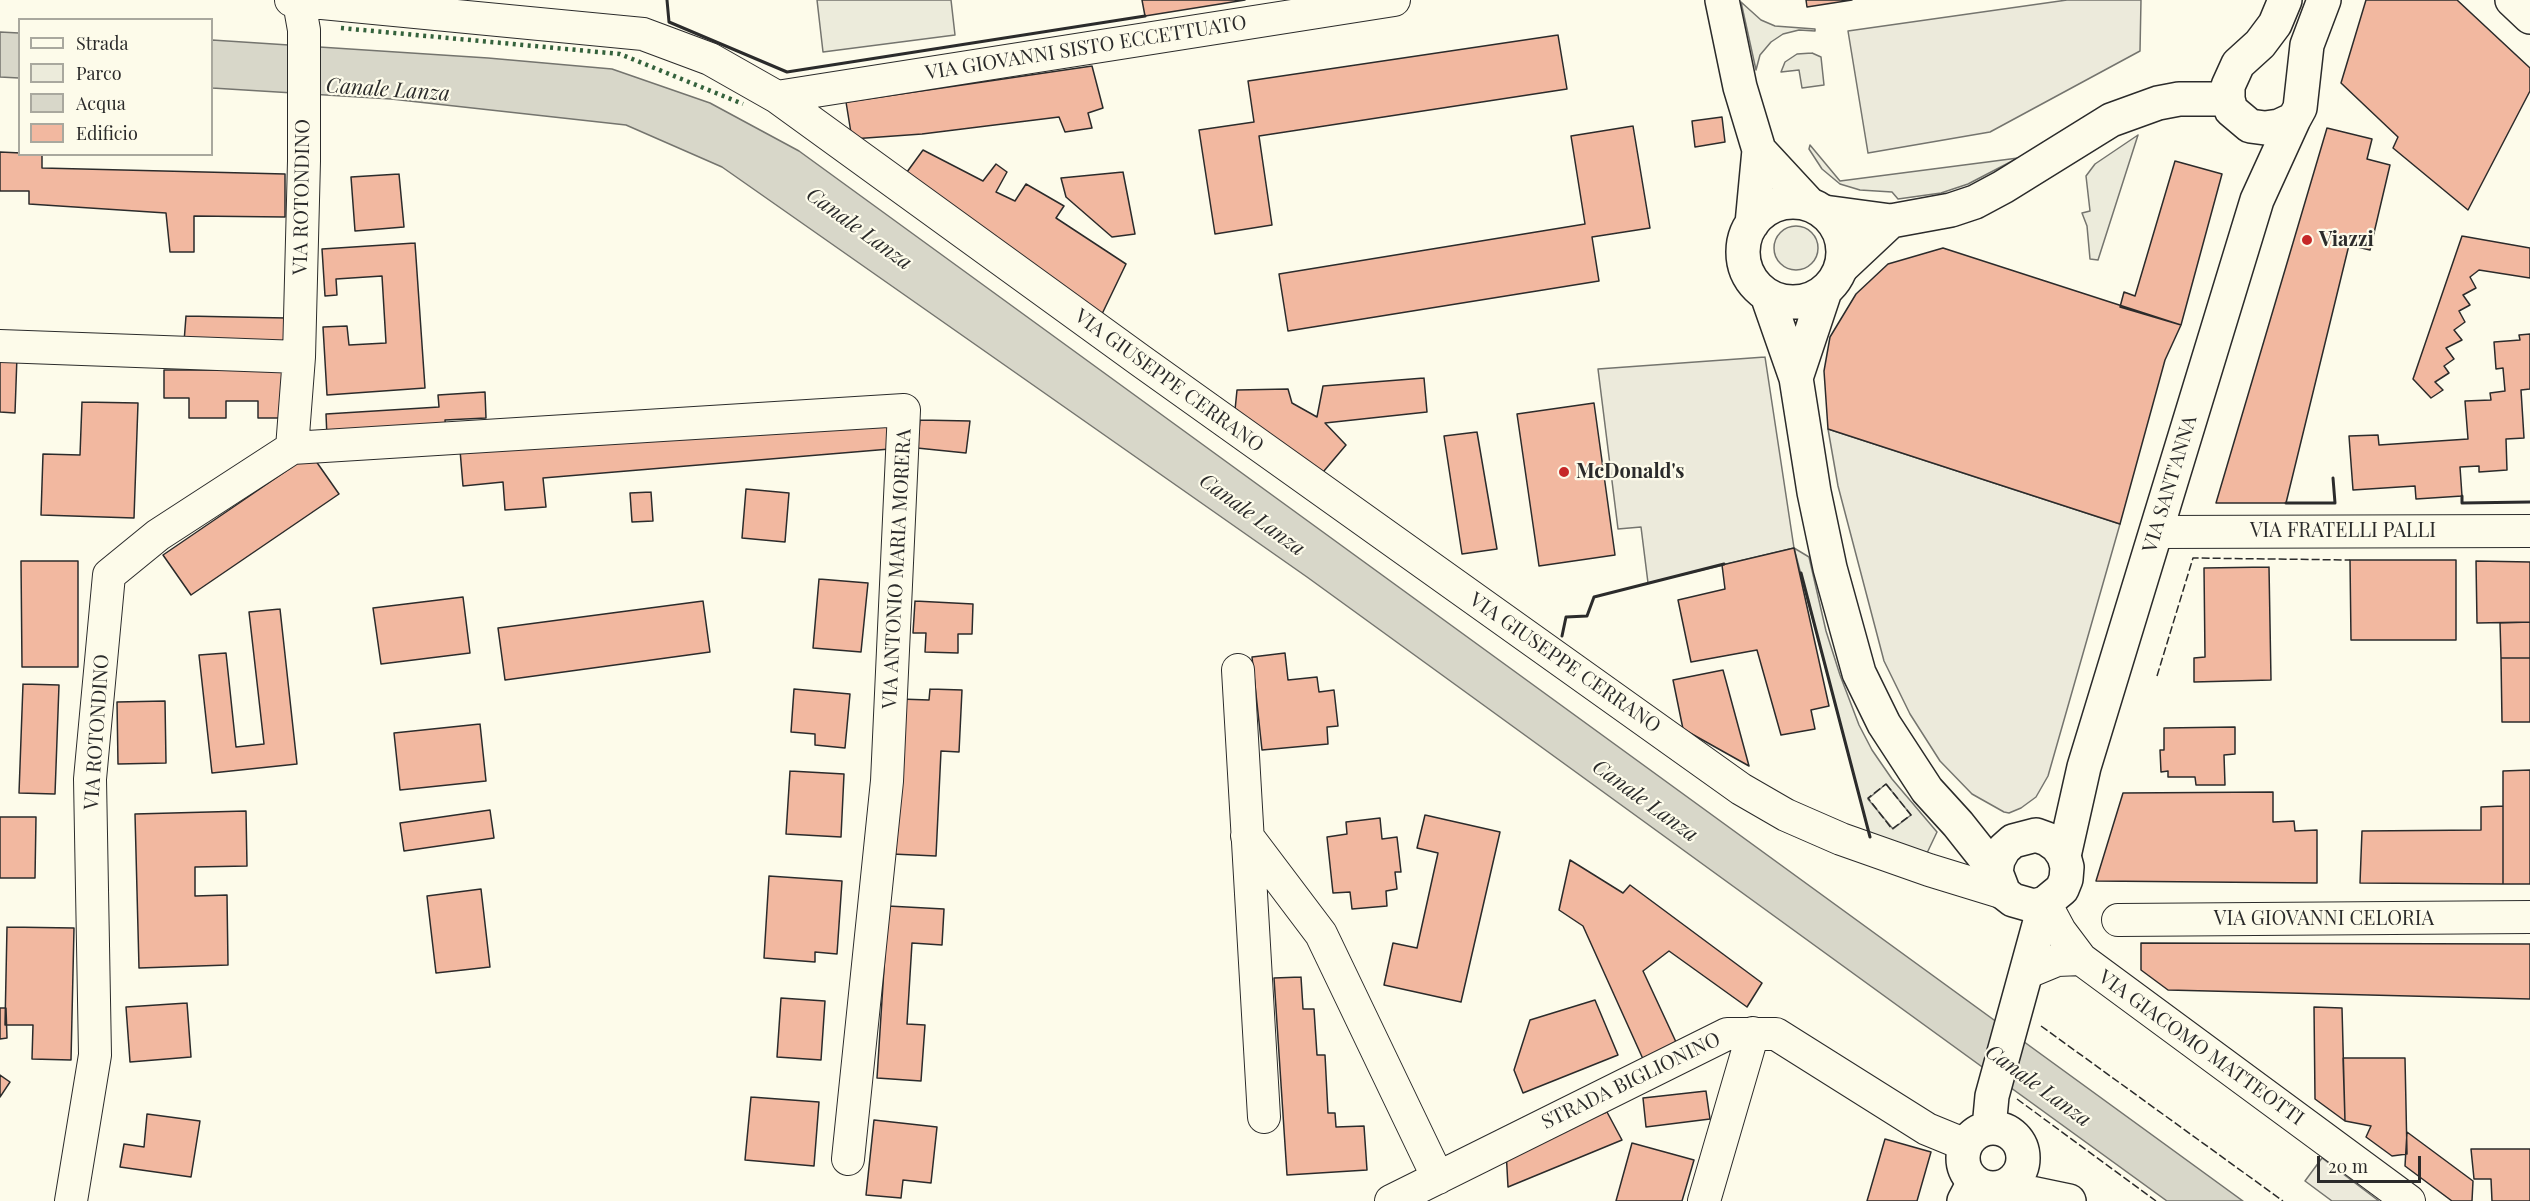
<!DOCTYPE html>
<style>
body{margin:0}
#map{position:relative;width:2530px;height:1201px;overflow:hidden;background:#fdfbea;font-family:"Playfair Display",serif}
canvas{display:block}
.legend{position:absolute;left:18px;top:18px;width:195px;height:138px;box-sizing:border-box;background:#fdfbea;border:2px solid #a9a89e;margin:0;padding:8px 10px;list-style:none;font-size:18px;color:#2b2b2b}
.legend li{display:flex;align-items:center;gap:12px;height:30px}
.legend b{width:30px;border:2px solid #a9a89e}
.scale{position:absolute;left:2317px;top:1156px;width:104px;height:27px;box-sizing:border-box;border:3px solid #2b2b2b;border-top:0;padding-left:8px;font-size:18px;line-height:21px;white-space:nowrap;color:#2b2b2b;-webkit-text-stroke:4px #fdfbea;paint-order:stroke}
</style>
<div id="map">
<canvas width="2530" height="1201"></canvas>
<ul class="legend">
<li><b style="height:8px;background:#fdfbea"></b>Strada</li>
<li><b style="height:16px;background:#ecebdb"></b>Parco</li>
<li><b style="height:16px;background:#d8d7c9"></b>Acqua</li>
<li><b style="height:16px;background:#f2b8a0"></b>Edificio</li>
</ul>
<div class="scale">20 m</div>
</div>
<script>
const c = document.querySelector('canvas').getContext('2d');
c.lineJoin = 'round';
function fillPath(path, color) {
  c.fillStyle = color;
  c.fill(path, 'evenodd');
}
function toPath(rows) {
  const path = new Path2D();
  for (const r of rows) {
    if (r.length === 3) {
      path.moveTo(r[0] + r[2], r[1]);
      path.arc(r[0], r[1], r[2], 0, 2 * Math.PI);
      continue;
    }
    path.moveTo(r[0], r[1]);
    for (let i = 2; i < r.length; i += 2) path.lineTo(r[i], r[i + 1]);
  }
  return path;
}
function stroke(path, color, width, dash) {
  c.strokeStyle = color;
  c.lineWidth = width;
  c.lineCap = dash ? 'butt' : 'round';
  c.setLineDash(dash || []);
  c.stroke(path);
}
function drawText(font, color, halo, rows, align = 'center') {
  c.font = font + ' "Playfair Display",serif';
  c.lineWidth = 4.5;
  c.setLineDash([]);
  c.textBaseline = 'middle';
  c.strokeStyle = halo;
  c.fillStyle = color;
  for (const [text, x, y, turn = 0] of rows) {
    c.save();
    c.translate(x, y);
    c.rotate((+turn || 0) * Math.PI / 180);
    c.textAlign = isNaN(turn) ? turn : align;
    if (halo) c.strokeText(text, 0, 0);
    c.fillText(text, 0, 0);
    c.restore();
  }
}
const green = toPath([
 [817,0,951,0,955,35,823,52,817,0],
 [1741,2,1761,20,1775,26,1815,29,1815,31,1799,30,1783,34,1771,42,1760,55,1756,70,1741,2],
 [1812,53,1821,57,1824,85,1802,88,1799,70,1781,72,1785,62,1797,54,1812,53],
 [2138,135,2098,260,2090,259,2087,226,2082,213,2090,211,2086,176,2095,164,2138,135],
 [1810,145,1840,181,2018,158,1968,184,1941,193,1898,199,1892,192,1860,190,1840,184,1822,169,1809,149,1810,145],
 [1796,248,22],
 [1794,548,1809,557,1826,631,1840,675,1859,725,1872,750,1892,779,1937,832,1927,853,1870,837,1794,548],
 [1886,784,1911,815,1893,829,1868,799,1886,784]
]);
const parking = toPath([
 [2067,0,2141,0,2140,51,1990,132,1868,153,1848,31,2067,0],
 [1765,357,1794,548,1648,583,1641,527,1618,529,1598,369,1765,357],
 [1828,429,2120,524,2048,776,2036,797,2021,808,2009,813,2004,812,1972,794,1940,761,1910,714,1884,661,1838,486,1828,429],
 [2322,1158,2379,1201,2332,1201,2305,1181,2322,1158]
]);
const water = toPath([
 [0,32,19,33,19,78,0,77,0,32],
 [212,40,488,58,612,69,710,103,799,151,2243,1201,2167,1201,1307,577,722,167,626,125,391,99,212,88,212,40]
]);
const building = toPath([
 [1142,0,1245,0,1145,16,1142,0],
 [1806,0,1852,0,1807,7,1806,0],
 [2366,0,2457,0,2530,68,2530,91,2468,210,2393,148,2398,137,2341,83,2366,0],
 [1558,35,1567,89,1259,136,1272,225,1215,234,1199,130,1254,122,1248,81,1558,35],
 [1092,66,1103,108,1088,113,1092,128,1065,132,1059,117,922,134,852,139,846,102,1092,66],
 [1722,117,1725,142,1695,147,1692,121,1722,117],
 [1633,126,1650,228,1592,237,1599,281,1288,331,1279,274,1585,224,1571,136,1633,126],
 [2327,128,2372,139,2367,159,2390,165,2370,250,2349,245,2286,503,2216,503,2327,128],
 [923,150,983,181,996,164,1007,172,996,192,1015,201,1026,184,1064,206,1056,218,1126,264,1102,314,907,172,923,150],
 [0,152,42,154,42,168,285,174,285,217,194,216,194,252,170,252,166,213,29,204,29,191,0,191,0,152],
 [2175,161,2222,174,2181,325,2120,307,2124,292,2135,296,2175,161],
 [1123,172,1135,234,1112,237,1066,197,1061,178,1123,172],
 [399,174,404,227,355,231,351,177,399,174],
 [2462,236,2530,248,2530,278,2479,270,2470,277,2476,288,2463,295,2470,305,2459,311,2465,322,2454,330,2462,340,2446,348,2454,359,2444,366,2449,373,2435,382,2443,390,2431,398,2413,379,2462,236],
 [415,243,425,388,327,395,323,327,347,326,349,345,386,343,382,276,336,279,337,295,325,296,322,249,415,243],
 [1943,248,2181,325,2165,360,2120,524,1828,429,1824,371,1830,337,1856,294,1888,264,1943,248],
 [186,316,286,318,286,346,184,342,186,316],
 [2530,334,2530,389,2521,390,2524,438,2506,439,2507,470,2479,472,2479,466,2460,467,2462,496,2416,499,2415,486,2353,490,2349,436,2378,435,2379,445,2468,439,2465,401,2491,400,2490,393,2505,391,2503,368,2496,369,2494,342,2520,340,2519,335,2530,334],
 [0,355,17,356,15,413,0,412,0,355],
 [164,370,287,370,286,418,258,418,258,401,226,401,226,418,189,418,189,398,164,398,164,370],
 [1424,378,1427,412,1325,423,1346,445,1318,478,1234,420,1237,390,1288,389,1292,403,1317,417,1323,386,1424,378],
 [485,392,486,418,445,420,446,430,327,437,326,414,439,407,438,395,485,392],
 [82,402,138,403,134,518,41,515,43,454,80,455,82,402],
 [1594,403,1615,555,1539,566,1517,414,1594,403],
 [887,416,890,449,543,478,546,507,505,510,503,482,463,486,460,450,887,416],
 [920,420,970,421,966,453,917,448,920,420],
 [1477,432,1497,549,1462,554,1444,436,1477,432],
 [311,454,339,494,191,595,163,555,311,454],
 [746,489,789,493,785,542,742,538,746,489],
 [651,492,653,521,632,522,630,493,651,492],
 [1794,548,1829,706,1811,710,1815,729,1781,735,1757,650,1691,662,1678,600,1725,589,1722,565,1794,548],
 [2350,560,2456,560,2456,640,2351,640,2350,560],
 [21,561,78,561,78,667,22,667,21,561],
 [2476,561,2530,562,2530,622,2477,623,2476,561],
 [2269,567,2271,680,2194,682,2194,658,2205,657,2204,568,2269,567],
 [819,579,868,583,861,652,813,648,819,579],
 [463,597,470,653,381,664,373,608,463,597],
 [703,601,710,652,505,680,498,628,703,601],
 [915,601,973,604,972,634,958,634,958,653,925,652,926,633,913,633,915,601],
 [280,609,297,764,212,773,199,655,226,653,236,747,264,744,249,612,280,609],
 [2530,622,2530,658,2501,658,2500,623,2530,622],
 [1285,653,1288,680,1317,677,1319,692,1334,690,1338,726,1327,727,1328,744,1262,750,1252,657,1285,653],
 [2501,658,2530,658,2530,722,2502,722,2501,658],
 [1723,670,1749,766,1683,729,1673,680,1723,670],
 [23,684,59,685,55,794,19,793,23,684],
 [794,689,850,694,845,748,815,745,815,734,791,732,794,689],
 [930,689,962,690,959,752,941,751,936,856,892,854,900,699,929,700,930,689],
 [165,701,166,763,118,764,117,702,165,701],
 [480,724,486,781,400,790,394,733,480,724],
 [2235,727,2235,754,2224,755,2225,785,2196,785,2195,777,2168,777,2168,771,2161,772,2160,750,2164,750,2164,728,2235,727],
 [2530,770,2530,884,2503,884,2503,771,2530,770],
 [790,771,844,774,841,837,786,834,790,771],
 [2273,792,2273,822,2294,821,2295,831,2317,830,2317,883,2096,881,2123,793,2273,792],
 [2503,806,2503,884,2360,883,2362,831,2481,830,2481,807,2503,806],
 [490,810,494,838,404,851,400,823,490,810],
 [246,811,247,866,195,867,195,896,227,895,228,965,139,968,135,814,246,811],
 [1425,815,1500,832,1461,1002,1384,985,1393,943,1417,948,1438,853,1417,848,1425,815],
 [0,817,36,817,35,878,0,878,0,817],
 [1380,818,1382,839,1397,837,1401,872,1395,872,1397,889,1386,891,1387,906,1352,909,1350,892,1333,893,1327,837,1347,834,1346,822,1380,818],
 [1570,860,1623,893,1630,885,1762,983,1747,1007,1669,951,1643,971,1676,1042,1643,1059,1583,926,1559,910,1570,860],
 [769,876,842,881,837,954,815,952,815,962,764,958,769,876],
 [481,889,490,967,436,973,427,896,481,889],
 [888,906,944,909,942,945,912,943,907,1024,925,1025,921,1081,877,1078,888,906],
 [7,927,74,928,71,1060,32,1059,33,1025,5,1025,7,927],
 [2141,943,2530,944,2530,999,2168,990,2141,970,2141,943],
 [1301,977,1303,1009,1314,1009,1317,1055,1325,1055,1328,1113,1335,1113,1336,1127,1364,1126,1367,1170,1287,1175,1274,978,1301,977],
 [781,998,825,1001,821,1060,777,1057,781,998],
 [1595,1000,1618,1055,1523,1093,1514,1070,1530,1020,1595,1000],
 [187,1003,191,1057,130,1062,126,1007,187,1003],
 [2314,1007,2342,1008,2345,1121,2315,1099,2314,1007],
 [0,1008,6,1008,7,1038,0,1039,0,1008],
 [2343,1058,2405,1058,2407,1154,2392,1156,2366,1137,2371,1126,2345,1121,2343,1058],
 [0,1075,10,1082,0,1097,0,1075],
 [1706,1091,1710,1119,1646,1127,1643,1098,1706,1091],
 [751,1097,819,1102,814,1166,745,1160,751,1097],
 [1607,1112,1622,1140,1508,1187,1506,1150,1607,1112],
 [147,1114,200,1121,191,1177,120,1167,124,1144,144,1147,147,1114],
 [874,1120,937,1127,931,1183,903,1180,901,1198,866,1195,874,1120],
 [2407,1132,2473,1181,2472,1201,2452,1201,2405,1166,2407,1132],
 [1885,1139,1931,1152,1917,1201,1867,1201,1885,1139],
 [1632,1143,1694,1160,1682,1201,1616,1201,1632,1143],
 [2471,1149,2530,1149,2530,1201,2492,1201,2491,1179,2474,1179,2471,1149]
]);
const minor = toPath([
 [291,0,643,34,710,59,777,97,1141,361,1741,789,1786,815,1841,839,1929,870,2004,893],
 [777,97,1394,0],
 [0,346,299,357],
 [292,448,904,410,887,781,848,1159],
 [2156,532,2530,531],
 [1238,670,1264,1117],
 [1247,836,1321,934,1438,1178],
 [2045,903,2060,931,2081,959,2409,1201],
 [2118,920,2530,917],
 [2028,972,2057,960,2081,959],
 [71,1201,95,1055,90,779,109,575,158,535,292,448,299,357,304,161,304,30,299,2],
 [1391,1201,1727,1034,1776,1034,1927,1129,1966,1145],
 [1704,1201,1753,1033]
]);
const tertiary = toPath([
 [1964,1201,1974,1182]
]);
const secondary = toPath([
 [2285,0,2275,24,2260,44,2238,64,2228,86,2228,99,2231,110,2250,126,2265,128,2279,126,2294,119,2300,108,2307,45,2324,0],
 [2512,0,2530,17],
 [1824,212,1891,221,1951,210,1975,202,2003,187,2111,120,2158,103,2179,99,2228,99],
 [1842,267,1891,221],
 [2064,856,2084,767,2257,200,2294,119]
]);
const primary = toPath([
 [1722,0,1740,87,1759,150,1752,224],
 [1759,150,1809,204],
 [1793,252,50],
 [1767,295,1796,378,1814,492,1830,568,1859,673,1884,724,1927,790,1958,824,1996,872,2004,893,2013,900,2034,906,2045,903,2062,889,2066,879,2067,867,2064,856,2057,846,2047,839,2036,835,2013,841,2004,849,1998,860,1996,872],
 [1796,378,1825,291],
 [1989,1128,1992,1096,2045,903],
 [1993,1158,30],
 [2002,1187,2069,1201]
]);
const hedge = toPath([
 [341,28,620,54,743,104]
]);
const fence = toPath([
 [2157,676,2193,558,2350,560],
 [1886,784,1911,815,1892,829,1868,798,1886,784],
 [2041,1026,2283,1201],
 [2017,1099,2156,1201]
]);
const wall = toPath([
 [667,0,669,22,787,72,1145,16],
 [2462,496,2462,503,2530,502],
 [2286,503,2335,503,2333,478],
 [1801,573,1870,837],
 [1562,636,1566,617,1587,616,1594,597,1724,564]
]);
const markers = [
 [2307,240,6,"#c62828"],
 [1564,472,6,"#c62828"]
];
const streetNames = [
 ["VIA GIOVANNI SISTO ECCETTUATO",1086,48,-9],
 ["VIA ROTONDINO",302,197,-89],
 ["VIA GIUSEPPE CERRANO",1169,381,36],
 ["VIA SANT'ANNA",2170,484,-73],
 ["VIA FRATELLI PALLI",2343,531],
 ["VIA ANTONIO MARIA MORERA",897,569,-87],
 ["VIA GIUSEPPE CERRANO",1565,663,35],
 ["VIA ROTONDINO",97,732,-86],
 ["VIA GIOVANNI CELORIA",2324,919],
 ["VIA GIACOMO MATTEOTTI",2201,1048,36],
 ["STRADA BIGLIONINO",1631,1081,-26]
];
const poiNames = [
 ["Viazzi",2319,240],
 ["McDonald's",1576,472]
];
const waterNames = [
 ["Canale Lanza",388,90,4],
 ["Canale Lanza",859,229,36],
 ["Canale Lanza",1252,515,36],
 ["Canale Lanza",1645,801,36],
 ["Canale Lanza",2038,1086,36]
];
fillPath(green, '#ecebdb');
stroke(green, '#74746e', 1.5);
fillPath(parking, '#eceadb');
stroke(parking, '#74746e', 1.5);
fillPath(water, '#d8d7c9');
stroke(water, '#74746e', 1.5);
fillPath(building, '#f2b8a0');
stroke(building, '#2b2b2b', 1.5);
stroke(minor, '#2b2b2b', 34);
stroke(tertiary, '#2b2b2b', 36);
stroke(secondary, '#2b2b2b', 36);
stroke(primary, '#2b2b2b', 36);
stroke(minor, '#fdfbea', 32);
stroke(tertiary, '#fdfbea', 33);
stroke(secondary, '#fdfbea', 33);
stroke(primary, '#fdfbea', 33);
stroke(hedge, '#34623c', 4.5, [3, 4.5]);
stroke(fence, '#2b2b2b', 1.5, [8, 3]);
stroke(wall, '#2b2b2b', 3);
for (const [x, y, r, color] of markers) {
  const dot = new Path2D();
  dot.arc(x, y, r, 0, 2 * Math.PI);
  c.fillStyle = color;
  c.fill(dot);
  stroke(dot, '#fdfbea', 2);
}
drawText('20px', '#2b2b2b', '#fdfbea', streetNames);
drawText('bold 20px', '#2b2b2b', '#fdfbea', poiNames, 'left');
drawText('italic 21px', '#2b2b2b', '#fdfbea', waterNames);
</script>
